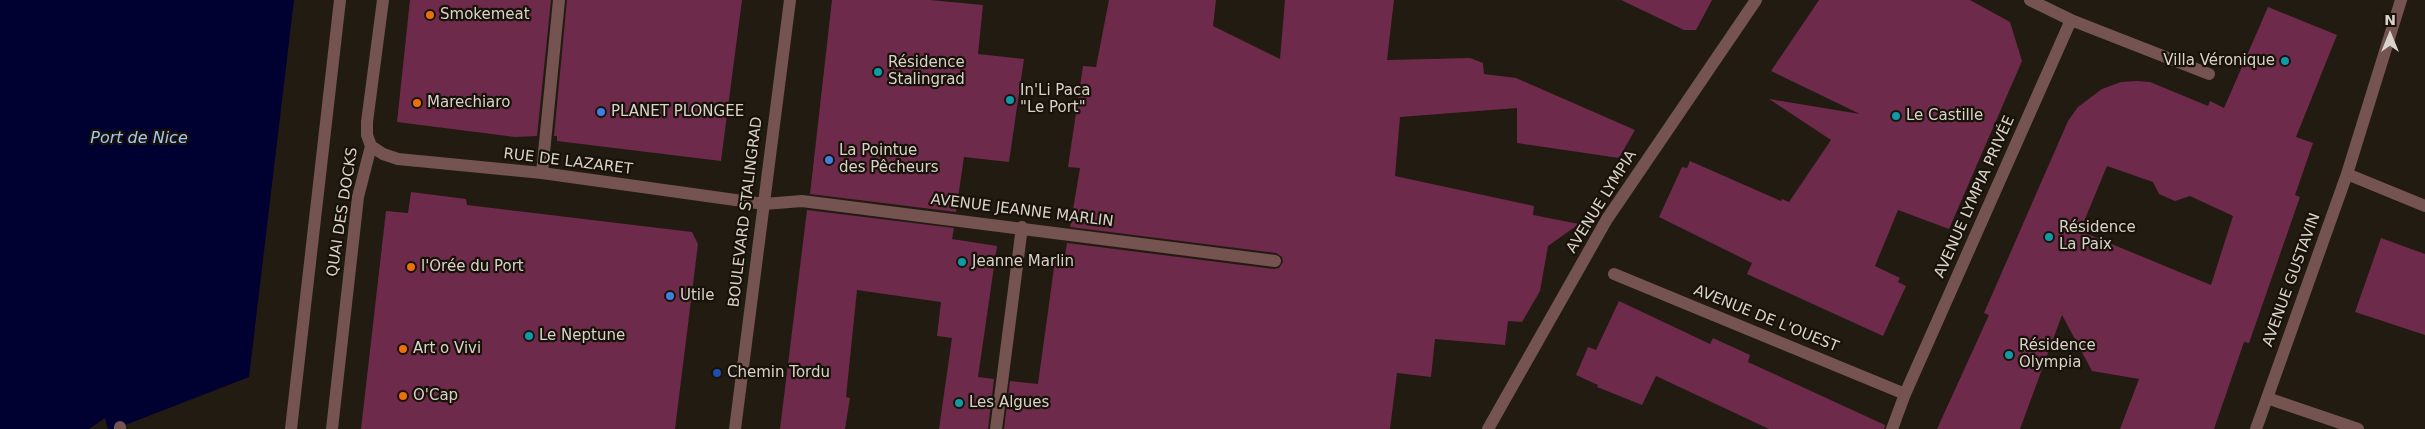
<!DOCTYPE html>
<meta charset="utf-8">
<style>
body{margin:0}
#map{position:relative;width:2425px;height:429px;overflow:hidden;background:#221b11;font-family:"DejaVu Sans",sans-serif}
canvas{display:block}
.north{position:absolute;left:2365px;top:10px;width:50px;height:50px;-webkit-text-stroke:4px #191208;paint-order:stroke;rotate:0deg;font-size:14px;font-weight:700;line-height:20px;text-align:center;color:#d8d3cd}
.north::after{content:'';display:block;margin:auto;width:18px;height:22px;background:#d8d3cd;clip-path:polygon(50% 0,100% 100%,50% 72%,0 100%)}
</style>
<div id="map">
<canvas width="2425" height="429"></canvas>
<div class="north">N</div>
</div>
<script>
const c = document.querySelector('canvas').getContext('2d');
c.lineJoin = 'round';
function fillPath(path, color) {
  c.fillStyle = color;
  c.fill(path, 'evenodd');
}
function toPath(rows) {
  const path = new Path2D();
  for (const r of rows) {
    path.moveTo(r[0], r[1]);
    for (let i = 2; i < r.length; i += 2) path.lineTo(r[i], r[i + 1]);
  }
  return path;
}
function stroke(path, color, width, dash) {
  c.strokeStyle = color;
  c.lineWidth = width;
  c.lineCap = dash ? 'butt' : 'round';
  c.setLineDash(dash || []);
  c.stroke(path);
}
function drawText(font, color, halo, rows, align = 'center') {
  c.font = font + ' "DejaVu Sans",sans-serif';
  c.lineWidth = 4.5;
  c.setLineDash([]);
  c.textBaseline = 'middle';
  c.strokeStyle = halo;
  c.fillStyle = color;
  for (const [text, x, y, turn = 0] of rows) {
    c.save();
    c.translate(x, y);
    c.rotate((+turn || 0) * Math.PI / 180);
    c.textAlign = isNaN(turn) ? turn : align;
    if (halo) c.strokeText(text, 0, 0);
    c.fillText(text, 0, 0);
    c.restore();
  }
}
const water = toPath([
 [0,0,294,0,249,377,115,429,108,429,105,418,89,429,0,429]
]);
const building = toPath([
 [410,0,551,0,537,136,515,137,397,122],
 [567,0,742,0,721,161,557,141,557,136,554,136],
 [832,0,930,0,983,5,978,54,1024,59,1009,162,964,157,956,212,810,194],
 [1109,0,1216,0,1213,26,1280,59,1285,0,1394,0,1387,60,1470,58,1483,63,1484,74,1516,78,1635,130,1619,158,1517,143,1517,108,1400,117,1395,176,1534,206,1533,215,1579,224,1548,246,1540,291,1522,322,1508,321,1505,345,1435,339,1431,377,1397,373,1390,429,1004,429,1010,381,1038,384,1056,253,1065,255,1067,243,1274,269,1279,268,1283,262,1282,257,1276,253,1070,227,1080,168,1068,167,1083,66,1096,67],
 [1621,0,1712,0,1696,30,1684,30],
 [1819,0,1970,0,2010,22,2022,61,1949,229,1898,210,1875,266,1900,278,1898,282,1906,286,1883,336,1747,274,1752,263,1659,217,1682,167,1687,168,1690,161,1781,201,1782,199,1789,202,1831,140,1769,99,1860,114,1771,71],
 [2268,7,2337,35,2296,137,2313,143,2295,195,2300,197,2249,343,2244,342,2214,429,2120,429,2139,379,2092,371,2062,315,2020,429,1937,429,1989,315,1984,313,2068,121,2078,107,2102,89,2121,82,2137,81,2150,82,2208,106,2210,101,2224,108],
 [2107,166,2153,182,2159,194,2175,201,2190,196,2233,216,2211,285,2080,231],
 [411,192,466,199,467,205,692,232,698,244,675,429,361,429,386,211,408,213],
 [807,210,954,228,952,239,997,246,978,377,994,379,988,429,939,429,952,338,937,336,941,302,857,290,846,397,850,398,845,429,780,429],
 [2381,238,2425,254,2425,335,2355,312],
 [1619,301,1710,344,1713,338,1750,355,1748,362,1885,425,1884,429,1769,429,1656,376,1642,405,1597,387,1598,385,1576,375,1588,347,1596,350]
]);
const service = toPath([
 [2071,20,2209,74],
 [2347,174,2425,206],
 [1614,274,1905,394],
 [2267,398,2358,429],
 [120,427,120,429],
 [291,429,340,0],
 [1892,429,1905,394,2071,20,2030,0],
 [2256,429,2347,174,2401,0]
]);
const minor = toPath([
 [542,173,559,0],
 [764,204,802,201,1275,261],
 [332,429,358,197,371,146],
 [996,429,1022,227],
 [1488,429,1607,219,1756,0]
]);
const tertiary = toPath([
 [383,0,367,122,367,135,371,146,383,154,398,159,542,173,764,204],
 [735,429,790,0]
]);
const markers = [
 [430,15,5,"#e8710a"],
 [2285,61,5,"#0f9aa8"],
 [878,72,5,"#0f9aa8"],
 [1010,100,5,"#0f9aa8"],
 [417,103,5,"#e8710a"],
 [601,112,5,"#3f7fe0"],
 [1896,116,5,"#0f9aa8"],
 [829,160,5,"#3f7fe0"],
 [2049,237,5,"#0f9aa8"],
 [962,262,5,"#0f9aa8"],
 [411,267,5,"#e8710a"],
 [670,296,5,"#3f7fe0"],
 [529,336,5,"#0f9aa8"],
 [403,349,5,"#e8710a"],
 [2009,355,5,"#0f9aa8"],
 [717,373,5,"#1a4fb4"],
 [403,396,5,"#e8710a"],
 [959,403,5,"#0f9aa8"]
];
const poiNames = [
 ["Smokemeat",440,15],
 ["Villa Véronique",2275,61,"right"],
 ["Résidence",888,63],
 ["Stalingrad",888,80],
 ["In'Li Paca",1020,91],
 ["\"Le Port\"",1020,108],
 ["Marechiaro",427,103],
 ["PLANET PLONGEE",611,112],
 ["Le Castille",1906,116],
 ["La Pointue",839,151],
 ["des Pêcheurs",839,168],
 ["Résidence",2059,228],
 ["La Paix",2059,245],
 ["Jeanne Marlin",972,262],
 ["l'Orée du Port",421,267],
 ["Utile",680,296],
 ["Le Neptune",539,336],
 ["Résidence",2019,346],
 ["Olympia",2019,363],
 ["Art o Vivi",413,349],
 ["Chemin Tordu",727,373],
 ["O'Cap",413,396],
 ["Les Algues",969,403]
];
const streetNames = [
 ["RUE DE LAZARET",568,162,7],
 ["AVENUE LYMPIA PRIVÉE",1975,197,-66],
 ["AVENUE LYMPIA",1602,202,-58],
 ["AVENUE JEANNE MARLIN",1022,211,7],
 ["QUAI DES DOCKS",343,212,-81],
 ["BOULEVARD STALINGRAD",746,212,-83],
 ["AVENUE GUSTAVIN",2292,280,-70],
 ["AVENUE DE L'OUEST",1766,319,22]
];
const waterNames = [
 ["Port de Nice",139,139]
];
fillPath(water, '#000031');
fillPath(building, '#6d2a4b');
stroke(service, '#755350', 12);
stroke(minor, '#755350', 12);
stroke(tertiary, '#755350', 12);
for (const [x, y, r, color] of markers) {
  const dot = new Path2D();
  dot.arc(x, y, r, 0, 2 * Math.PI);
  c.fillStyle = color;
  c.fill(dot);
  stroke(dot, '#191208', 2);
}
drawText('15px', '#d8d3cd', '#191208', poiNames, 'left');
drawText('15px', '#d8d3cd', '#191208', streetNames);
drawText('italic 16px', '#a4c7f8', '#191208', waterNames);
</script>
